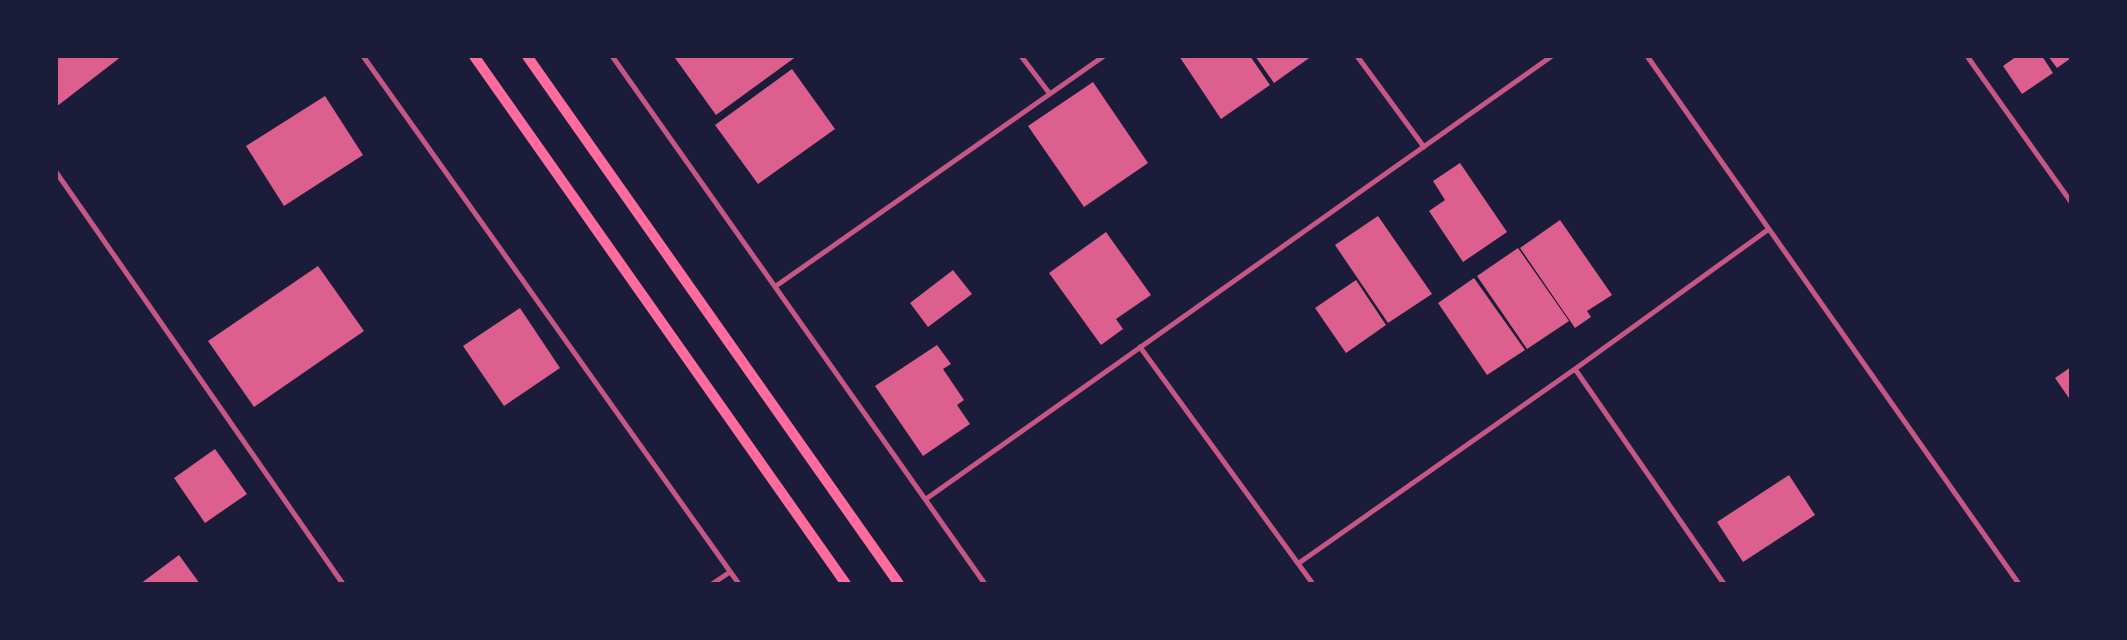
<!DOCTYPE html>
<style>
body{margin:0}
#map{position:relative;width:2127px;height:640px;overflow:hidden;background:#1b1b3a;font-family:Montserrat,sans-serif}
canvas{display:block}
.frame{position:absolute;inset:0;border:58px solid #1b1b3a;pointer-events:none}
</style>
<div id="map">
<canvas width="2127" height="640"></canvas>
<div class="frame"></div>
</div>
<script>
const c = document.querySelector('canvas').getContext('2d');
c.lineJoin = 'round';
function fillPath(path, color) {
  c.fillStyle = color;
  c.fill(path, 'evenodd');
}
function toPath(rows) {
  const path = new Path2D();
  for (const r of rows) {
    path.moveTo(r[0], r[1]);
    for (let i = 2; i < r.length; i += 2) path.lineTo(r[i], r[i + 1]);
  }
  return path;
}
function stroke(path, color, width, dash) {
  c.strokeStyle = color;
  c.lineWidth = width;
  c.lineCap = dash ? 'butt' : 'round';
  c.setLineDash(dash || []);
  c.stroke(path);
}
const building = toPath([
 [56,56,122,56,56,107],
 [678,56,797,56,716,115,675,58],
 [1179,56,1250,56,1270,85,1221,119],
 [1255,56,1312,56,1274,83],
 [2017,56,2042,56,2053,73,2022,94,2003,66],
 [2048,56,2071,56,2071,58,2057,68],
 [792,69,835,129,758,184,715,125],
 [1093,82,1148,163,1084,207,1028,126],
 [325,96,363,155,284,206,246,146],
 [1460,163,1507,232,1463,262,1429,211,1445,200,1433,181],
 [1378,216,1432,294,1388,323,1335,245],
 [1560,220,1612,295,1587,311,1591,317,1575,328,1520,248],
 [1106,232,1151,295,1116,319,1123,329,1101,345,1049,273],
 [1518,248,1569,321,1527,349,1477,276],
 [318,266,364,331,254,407,208,341],
 [953,270,972,294,928,327,910,303],
 [1474,278,1525,350,1487,375,1438,303],
 [1356,280,1386,325,1346,353,1315,308],
 [520,308,560,368,504,406,463,346],
 [937,345,951,364,943,369,964,400,957,405,970,424,923,456,875,386],
 [2071,367,2071,401,2055,378],
 [215,449,247,494,205,523,174,478],
 [1789,475,1815,515,1743,562,1717,522],
 [179,555,200,584,140,584]
]);
const minor = toPath([
 [363,56,739,584],
 [612,56,985,584],
 [1021,56,1050,94],
 [1357,56,1424,147],
 [1647,56,2019,584],
 [1967,56,2071,202],
 [56,172,343,584],
 [776,286,1104,56],
 [1140,347,1313,584],
 [1575,369,1724,584],
 [926,499,1552,56],
 [1299,563,1575,369,1769,229],
 [712,584,730,572]
]);
const secondary = toPath([
 [474,56,846,584],
 [527,56,899,584]
]);
fillPath(building, '#dd5f8e');
stroke(minor, '#c65784', 5);
stroke(secondary, '#ff6b9d', 10);
</script>
